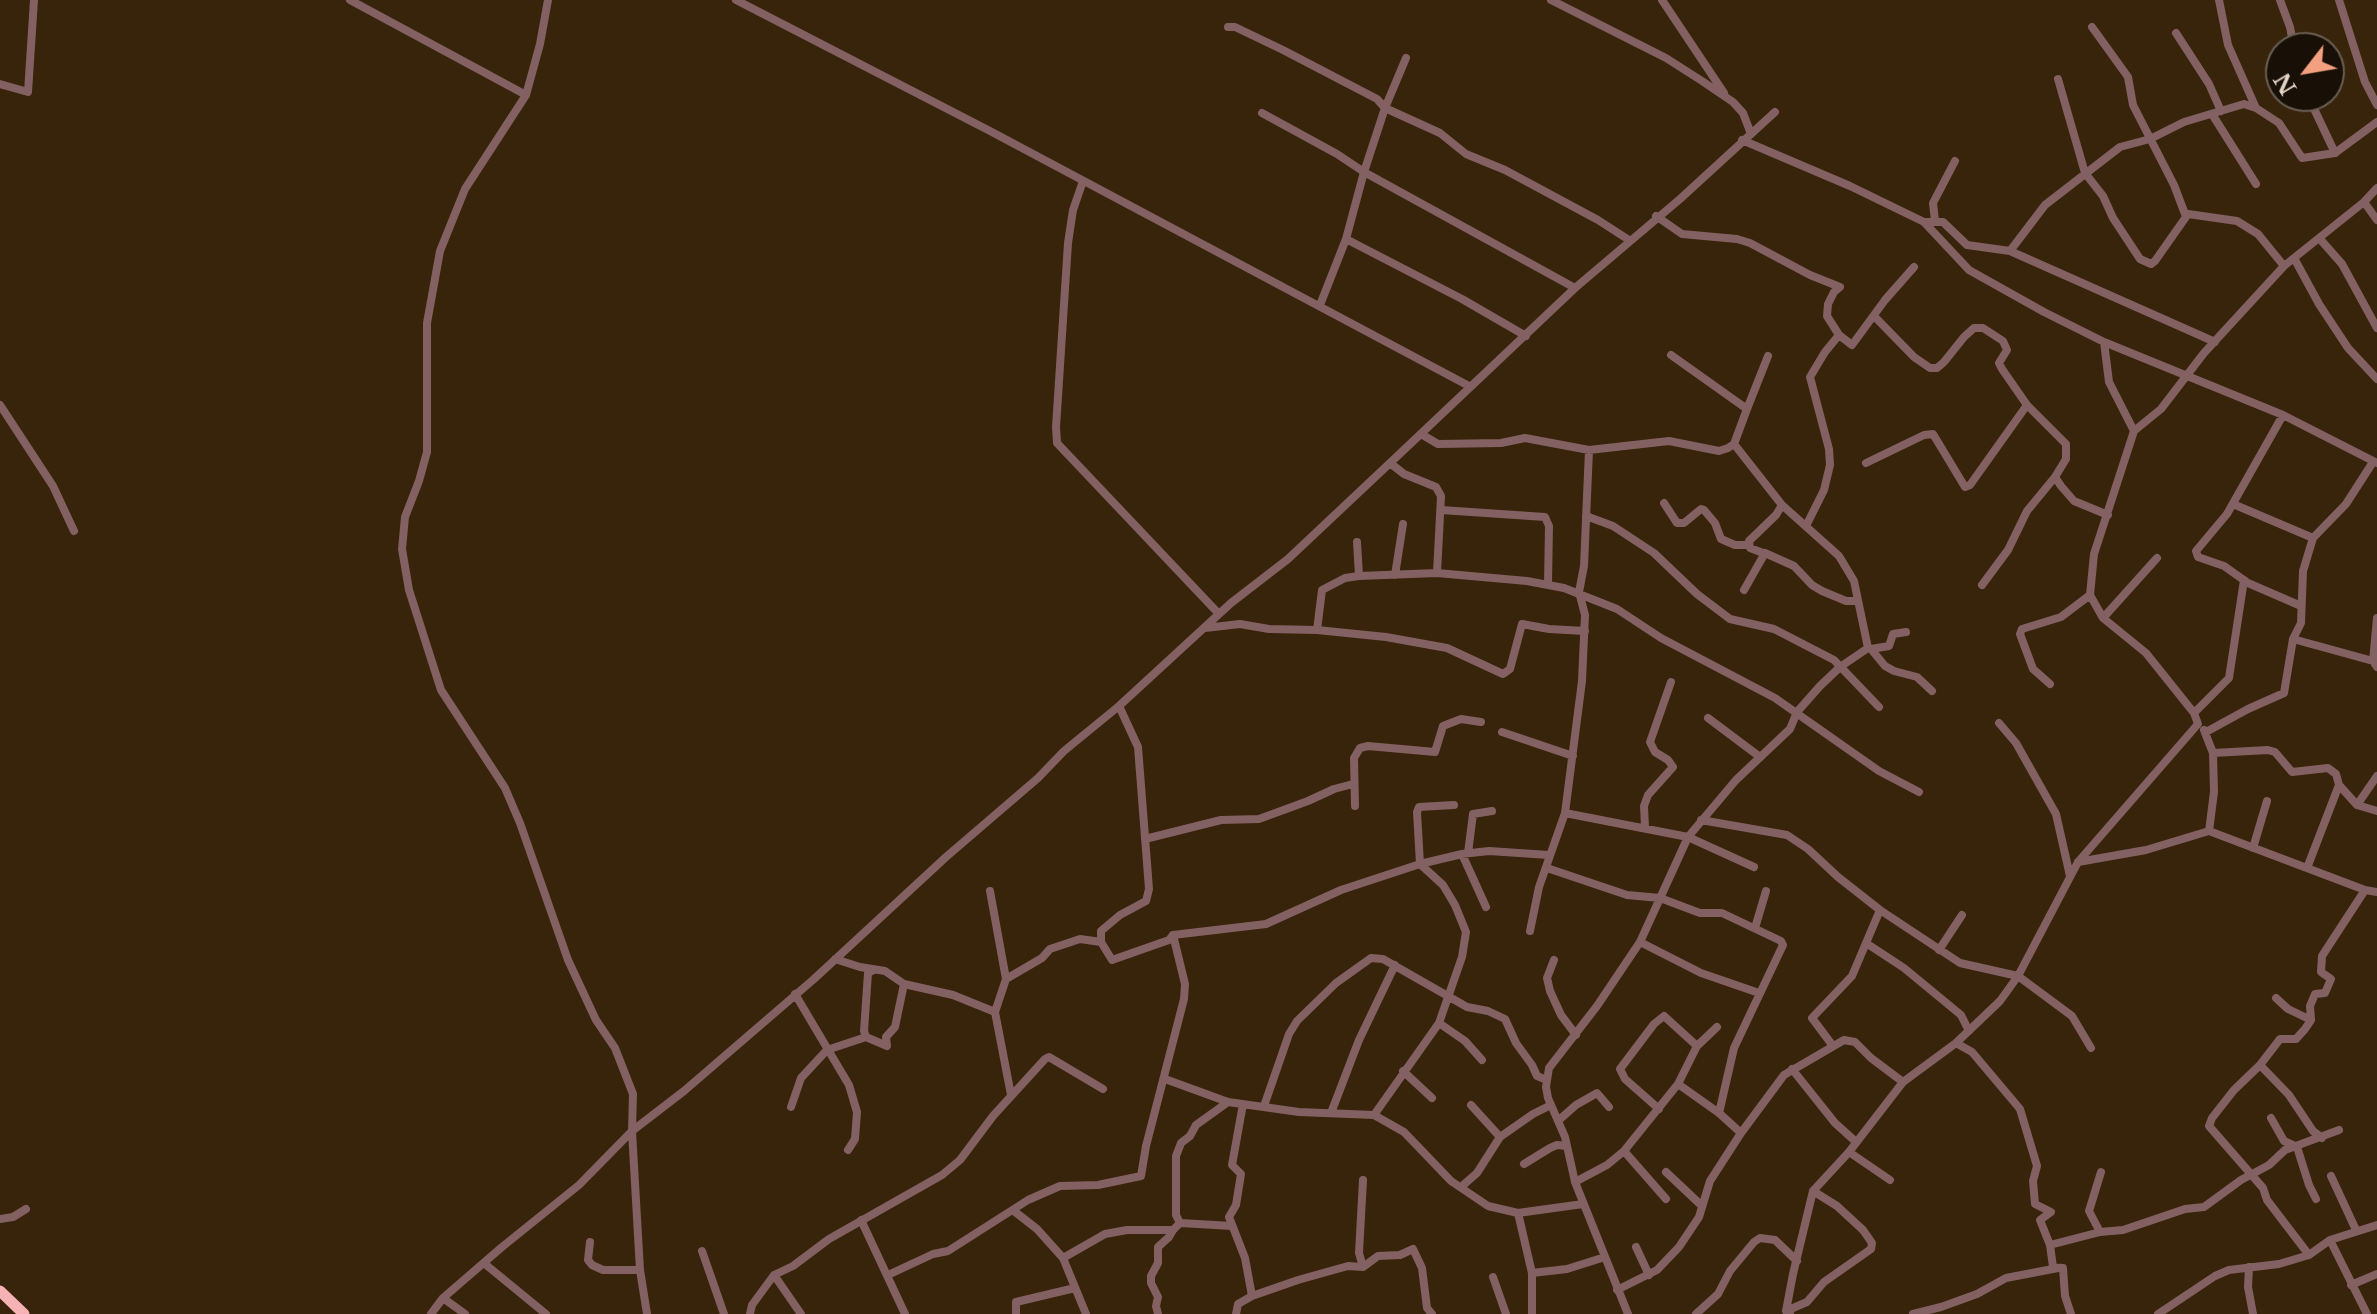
<!DOCTYPE html>
<style>
body{margin:0}
#map{position:relative;width:2377px;height:1314px;overflow:hidden;background:#38230b;font-family:"Libre Baskerville",serif}
canvas{display:block}
.north{position:absolute;left:2265px;top:32px;width:80px;height:80px;box-sizing:border-box;background:#180f06;border:2px solid #695e53;border-radius:50%;rotate:239deg;font-size:22px;font-weight:700;line-height:32px;text-align:center;color:#e2d4c7}
.north::after{content:'';display:block;margin:auto;width:28px;height:36px;background:#f2a07f;clip-path:polygon(50% 0,100% 100%,50% 72%,0 100%)}
</style>
<div id="map">
<canvas width="2377" height="1314"></canvas>
<div class="north">N</div>
</div>
<script>
const c = document.querySelector('canvas').getContext('2d');
c.lineJoin = 'round';
function toPath(rows) {
  const path = new Path2D();
  for (const r of rows) {
    path.moveTo(r[0], r[1]);
    for (let i = 2; i < r.length; i += 2) path.lineTo(r[i], r[i + 1]);
  }
  return path;
}
function stroke(path, color, width, dash) {
  c.strokeStyle = color;
  c.lineWidth = width;
  c.lineCap = dash ? 'butt' : 'round';
  c.setLineDash(dash || []);
  c.stroke(path);
}
const minor = toPath([
 [350,0,526,95],
 [548,0,540,44,526,95,465,189,440,251,427,323,427,452,419,481,405,517,402,549,409,590,441,690,505,788,520,823,568,960,596,1020,615,1048,633,1094,632,1131,640,1270,647,1314],
 [736,0,990,131,1469,386],
 [1551,0,1666,58,1702,81,1733,102,1743,113,1751,134],
 [1662,0,1724,93],
 [2219,0,2228,45,2256,108,2279,123,2302,158,2335,153],
 [2280,0,2290,27,2294,48],
 [2339,0,2365,82,2377,105],
 [1228,27,1235,27,1283,50,1377,99,1385,108,1406,58],
 [2092,27,2128,77,2133,105,2174,185,2185,214],
 [2176,33,2209,84,2221,111],
 [2058,79,2085,173,2103,196,2113,218,2140,259,2151,264,2155,261,2188,214,2237,221,2258,234,2284,266],
 [0,84,28,92,34,0],
 [2308,96,2335,153,2377,122],
 [1262,113,1337,154,1364,172,1385,108,1440,133,1466,154,1505,170,1598,220,1629,240],
 [2212,114,2256,184],
 [1742,140,1850,186,1924,222,1969,270,2044,312,2104,342,2283,415,2377,463],
 [1083,181,1073,210,1068,243,1056,427,1057,443,1219,614],
 [2364,202,2377,220],
 [1656,216,1682,234,1737,239,1750,243,1810,275,1840,287,1834,292,1828,304,1827,316,1839,335,1852,345,1885,300,1914,267],
 [1935,221,1933,203,1955,161],
 [1924,222,1943,222,1967,245,2010,251,2215,342],
 [2320,239,2342,264,2377,328],
 [2010,251,2045,205,2120,147,2150,139,2184,122,2244,104,2256,108],
 [2294,258,2319,304,2348,348,2377,379],
 [1320,305,1346,239],
 [1875,317,1914,357,1930,368,1937,368,1944,362,1964,337,1974,328,1983,328,2003,341,2007,350,1999,363,2002,369,2027,405,2066,444,2066,459,2055,477,2061,486,2074,501,2108,515],
 [1526,336,1462,299,1346,239,1364,172,1575,288],
 [2104,342,2109,382,2134,431],
 [0,405,53,486,74,531],
 [1747,409,1768,356],
 [2283,415,2227,514,2196,551,2198,557,2224,566,2248,583,2301,606],
 [1421,434,1438,444,1501,443,1525,438,1589,450,1669,441,1719,451,1728,448,1734,444,1747,409,1671,355],
 [1390,463,1575,288,1680,199,1775,112],
 [1866,463,1924,435,1933,434,1965,487,1970,485,2027,405],
 [1664,503,1677,523,1684,523,1701,509,1704,510,1715,523,1721,539,1735,545,1748,545],
 [2233,504,2313,538],
 [1441,510,1545,517,1549,526,1548,584],
 [1586,516,1613,526,1654,553,1697,594,1730,619,1774,629,1834,660,1879,707],
 [1806,526,1824,490,1830,465,1829,449,1810,377,1825,352,1839,335],
 [1357,542,1359,576],
 [1763,553,1750,548,1749,541,1776,515,1782,505],
 [1395,575,1403,524],
 [1982,585,2008,550,2027,511,2055,477],
 [1744,590,1765,553,1794,566,1812,585,1822,591,1846,601,1858,601],
 [2103,618,2157,558],
 [2377,618,2373,661,2377,667],
 [1205,628,1240,624,1269,629,1317,630,1386,637,1447,648,1503,674,1510,669,1522,624,1549,629,1585,631],
 [1317,630,1322,590,1345,578,1359,576,1437,573,1527,581,1564,588,1617,609,1661,638,1775,698,1879,771,1919,792],
 [2293,639,2373,661],
 [1868,648,1871,649,1885,666,1894,671,1917,677,1932,691],
 [1871,649,1889,646,1893,634,1906,632],
 [2050,684,2033,669,2020,634,2022,629,2061,617,2090,595],
 [1119,706,1138,747,1149,889,1146,901,1120,915,1101,931,1101,942,1112,960,1169,940,1173,935,1266,924,1341,890,1420,864,1462,854,1489,851,1549,855],
 [2194,713,2229,678,2244,580],
 [1708,718,1760,757],
 [1999,723,2016,743,2056,814,2070,876],
 [2204,730,2213,753,2214,792,2209,831],
 [1502,732,1573,756],
 [2206,732,2248,709,2284,693,2293,639,2301,623,2303,571,2313,538,2346,504,2373,462],
 [2213,753,2268,750,2275,752,2292,772,2328,768,2336,774,2339,785,2357,805,2377,811],
 [2357,805,2377,776],
 [1355,806,1354,758,1360,748,1368,746,1435,752,1443,726,1461,719,1481,722],
 [1565,813,1688,837,1754,867],
 [1701,820,1787,835,1808,849,1838,877,1880,910,1960,963,2018,976,2072,1016,2091,1048],
 [1645,827,1644,806,1648,795,1673,767,1668,760,1655,752,1650,742,1671,682],
 [1145,839,1221,820,1259,819,1308,801,1334,789,1353,784],
 [2253,848,2267,801],
 [1468,853,1473,814,1492,811],
 [1462,854,1486,907],
 [2078,862,2146,850,2209,831,2365,890,2377,892],
 [1547,868,1627,895,1660,898,1700,913,1722,913,1781,941,1783,945,1734,1048,1719,1113],
 [2307,868,2339,785],
 [990,891,1006,979,995,1012,1011,1095],
 [1755,928,1766,891],
 [1530,931,1539,887,1565,813,1582,681,1585,615,1579,592,1584,566,1589,450],
 [1640,942,1701,973,1759,993],
 [1866,943,1904,968,1961,1015,1969,1031],
 [1939,950,1962,915],
 [835,959,860,967,885,971,904,984,953,995,995,1012],
 [1554,960,1547,978,1550,991,1561,1015,1576,1035],
 [1006,979,1042,958,1050,949,1080,939,1101,942],
 [795,994,849,1085,857,1112,855,1139,848,1150],
 [2276,998,2288,1009,2311,1020],
 [1439,1023,1465,1041,1482,1060],
 [866,1037,864,1031,868,973,874,970],
 [1956,1043,1972,1052,2020,1109,2037,1166,2033,1181,2035,1204,2051,1212,2040,1220,2050,1245,2053,1267,2063,1268,2065,1296,2071,1314],
 [1697,1046,1717,1027],
 [1833,1046,1812,1018,1852,976,1880,910],
 [2260,1065,2289,1095,2313,1131,2322,1138],
 [1792,1069,1835,1123,1855,1141],
 [1403,1071,1432,1098],
 [1165,1079,1228,1102,1299,1112,1374,1115,1404,1132,1451,1181,1488,1206,1518,1213,1583,1204],
 [1243,1104,1232,1165,1241,1174,1236,1205,1229,1217,1245,1258,1252,1296],
 [1471,1105,1500,1137],
 [1264,1106,1289,1034,1297,1021,1336,983,1371,958,1383,959,1467,1007,1488,1011,1505,1019,1516,1043,1532,1065,1537,1076,1547,1080],
 [791,1107,801,1078,827,1050,866,1037,887,1046,886,1037,895,1027,904,984],
 [1659,1109,1625,1079,1620,1069,1654,1024,1664,1016,1697,1046,1678,1084],
 [1331,1113,1359,1040,1395,965],
 [1374,1115,1439,1023,1462,957,1466,932,1455,905,1443,885,1420,864,1417,812,1419,807,1454,805],
 [2271,1118,2284,1141,2297,1147,2309,1185,2316,1199],
 [1559,1120,1576,1105,1597,1093,1609,1107],
 [1741,1133,1784,1075,1844,1040,1855,1042,1871,1058,1903,1082],
 [1624,1151,1666,1199],
 [1849,1152,1890,1180],
 [1524,1164,1550,1148,1557,1145,1567,1146],
 [1666,1172,1702,1206],
 [2331,1176,2356,1230],
 [1363,1180,1359,1253,1363,1267],
 [1575,1182,1607,1165,1624,1151,1678,1084,1719,1113,1741,1133,1710,1181,1699,1217,1679,1247,1657,1270,1617,1290],
 [1461,1187,1477,1173,1500,1137,1533,1114,1551,1105],
 [1014,1211,1037,1229,1063,1258,1086,1314],
 [1518,1213,1532,1273,1532,1314],
 [0,1219,13,1217,26,1209],
 [861,1220,905,1314],
 [1180,1223,1176,1215,1176,1156,1181,1143,1190,1136,1196,1125,1228,1102],
 [2100,1232,2089,1211,2101,1172],
 [2330,1240,2367,1314],
 [590,1242,588,1260,592,1265,603,1270,640,1270],
 [2050,1245,2100,1232,2123,1230,2185,1209,2204,1207,2241,1180,2269,1165,2285,1150,2339,1130],
 [1636,1247,1649,1275],
 [702,1251,724,1314],
 [2309,1255,2267,1200,2263,1188,2209,1126,2212,1118,2234,1090,2260,1065,2280,1039,2296,1039,2305,1029,2311,1020,2310,1006,2315,994,2325,993,2331,979,2321,972,2322,956,2365,890],
 [1063,1258,1105,1234,1127,1230,1173,1230,1180,1223,1232,1226],
 [485,1264,546,1314],
 [2249,1267,2248,1287,2253,1314],
 [1532,1273,1567,1269,1605,1257],
 [774,1275,801,1314],
 [888,1275,933,1254,948,1251,1028,1200,1060,1186,1098,1185,1141,1176,1146,1146,1184,999,1185,984,1173,935],
 [1493,1277,1506,1314],
 [2351,1285,2377,1274],
 [443,1298,465,1314],
 [1786,1311,1807,1302,1824,1282,1871,1249,1872,1243,1863,1230,1837,1206,1813,1191],
 [431,1314,443,1298,502,1247,579,1185,632,1131,684,1091,814,979,946,857,1038,778,1064,751,1119,706,1231,603,1288,559,1390,463,1404,474,1436,487,1441,496,1437,573],
 [750,1314,752,1305,774,1275,793,1266,829,1239,942,1175,960,1160,993,1116,1045,1059,1049,1057,1103,1089],
 [1016,1314,1016,1302,1075,1288],
 [1158,1314,1156,1306,1158,1297,1151,1283,1151,1276,1158,1263,1158,1247,1169,1237,1173,1230],
 [1236,1314,1238,1304,1252,1296,1298,1280,1348,1266,1363,1267,1378,1256,1400,1255,1413,1249,1422,1268,1427,1308,1432,1314],
 [1628,1314,1575,1182,1565,1137,1548,1098,1546,1087,1549,1068,1597,1006,1640,942,1688,837,1736,780,1790,729,1797,712,1820,686,1840,667,1868,648,1854,581,1839,556,1782,505,1734,444],
 [1696,1314,1718,1294,1730,1271,1754,1242,1760,1238,1775,1240,1797,1261],
 [1790,1314,1786,1311,1793,1274,1813,1191,1849,1152,1903,1082,1956,1043,2000,1001,2018,976,2078,862,2198,724,2194,713,2146,653,2103,618,2090,595,2094,554,2134,431,2161,409,2204,353,2284,266,2364,202,2377,188],
 [1913,1314,1941,1307,1977,1294,2006,1278,2058,1268],
 [2158,1314,2215,1276,2229,1270,2279,1264,2309,1255,2330,1240,2377,1225]
]);
const highway = toPath([
 [0,1291,24,1314]
]);
stroke(minor, '#836062', 8);
stroke(highway, '#f7b2b6', 11);
</script>
